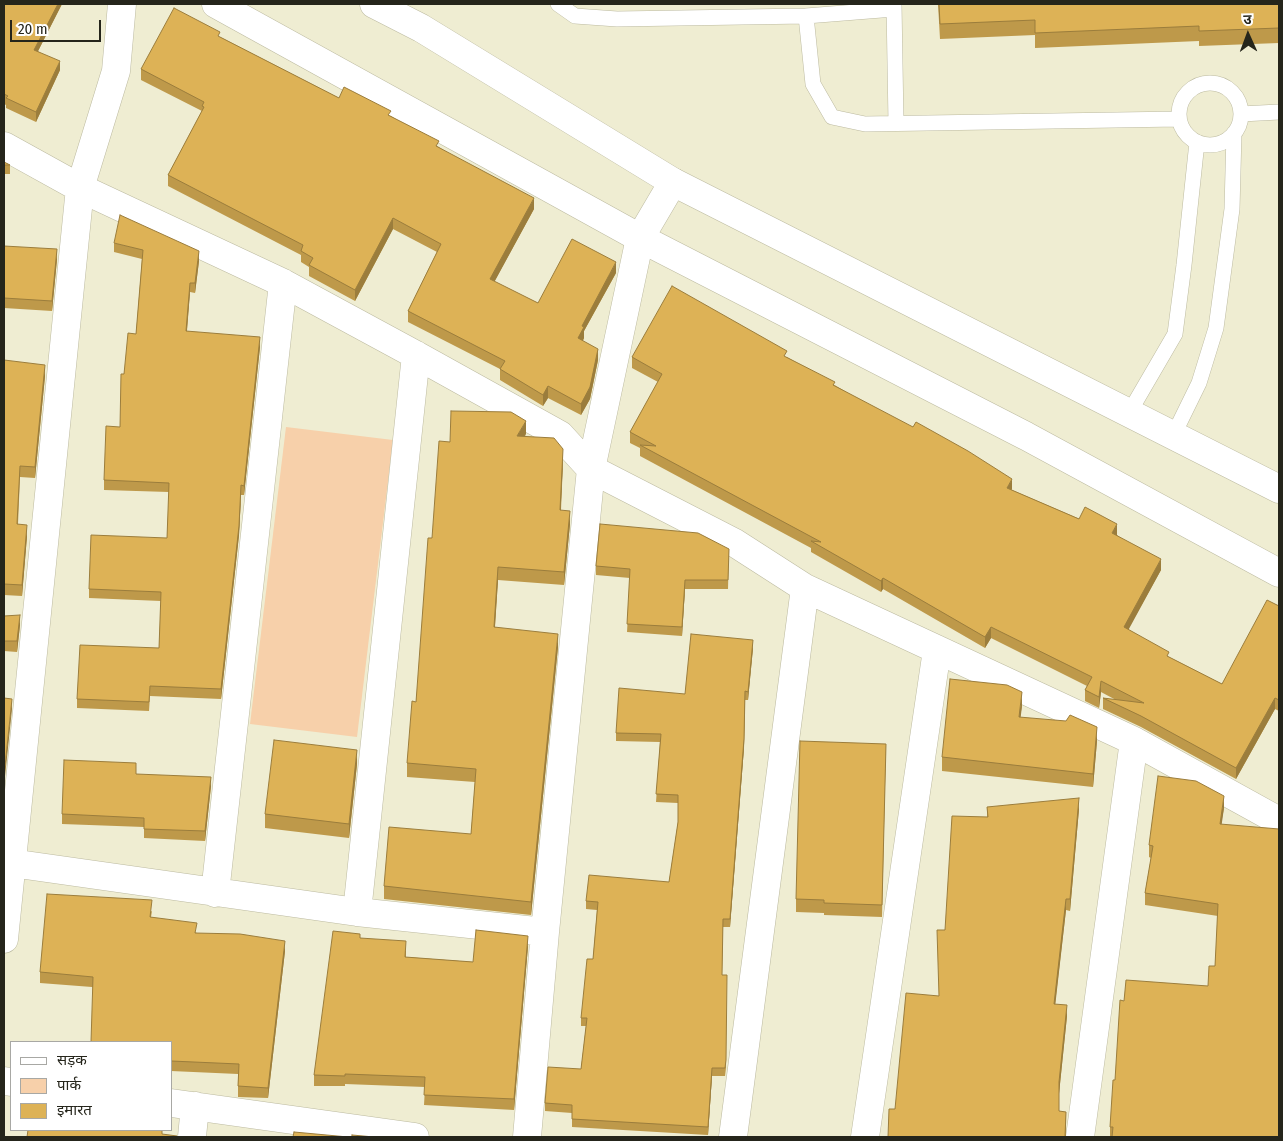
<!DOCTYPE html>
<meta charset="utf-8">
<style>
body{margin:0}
#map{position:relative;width:1283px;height:1141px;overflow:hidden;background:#efedd2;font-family:"Fira Sans Condensed","Noto Sans Devanagari",sans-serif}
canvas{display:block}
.frame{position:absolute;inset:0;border:5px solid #25251b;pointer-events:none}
.legend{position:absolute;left:10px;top:1041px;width:162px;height:90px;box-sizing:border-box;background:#fff;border:1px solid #a8a8a4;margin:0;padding:6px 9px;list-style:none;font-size:15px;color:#25251b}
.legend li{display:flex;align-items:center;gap:10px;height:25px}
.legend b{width:25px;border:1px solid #a8a8a4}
.north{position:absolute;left:1223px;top:10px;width:50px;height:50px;-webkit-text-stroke:4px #fff;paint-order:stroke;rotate:358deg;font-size:14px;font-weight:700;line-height:20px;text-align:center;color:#25251b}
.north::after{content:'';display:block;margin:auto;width:18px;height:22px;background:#25251b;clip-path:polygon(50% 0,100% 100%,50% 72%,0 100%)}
.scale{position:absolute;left:10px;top:20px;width:91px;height:22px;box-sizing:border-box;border:2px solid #25251b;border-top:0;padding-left:6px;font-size:15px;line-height:18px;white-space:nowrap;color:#25251b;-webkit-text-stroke:4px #fff;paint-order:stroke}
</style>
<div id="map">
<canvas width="1283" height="1141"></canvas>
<div class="frame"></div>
<ul class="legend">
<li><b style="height:6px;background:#fff"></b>सड़क</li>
<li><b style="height:14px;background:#f7d0aa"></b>पार्क</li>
<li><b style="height:14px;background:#ddb256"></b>इमारत</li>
</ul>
<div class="north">उ</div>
<div class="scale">20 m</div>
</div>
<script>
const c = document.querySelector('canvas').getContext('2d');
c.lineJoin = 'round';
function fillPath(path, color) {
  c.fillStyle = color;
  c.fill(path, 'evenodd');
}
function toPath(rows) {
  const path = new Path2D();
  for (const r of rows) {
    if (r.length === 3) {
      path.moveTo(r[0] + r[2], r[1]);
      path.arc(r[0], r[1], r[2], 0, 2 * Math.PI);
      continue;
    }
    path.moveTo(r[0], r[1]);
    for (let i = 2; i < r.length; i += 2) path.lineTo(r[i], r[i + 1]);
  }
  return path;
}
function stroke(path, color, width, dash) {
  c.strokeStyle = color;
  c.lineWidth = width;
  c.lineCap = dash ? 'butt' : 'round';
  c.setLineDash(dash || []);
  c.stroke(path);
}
const green = toPath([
 [286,427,393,440,357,737,250,724]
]);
const lane = toPath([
 [558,4,575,16,617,19,806,16,813,84,832,117,865,124,1179,119],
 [894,4,896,123],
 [806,16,894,9],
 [1210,114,31],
 [1241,114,1279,112],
 [1129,413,1175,334,1184,265,1197,142],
 [1173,436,1199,383,1216,328,1232,209,1234,133]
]);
const street = toPath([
 [4,146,80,188,283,283,416,355,560,435,591,469,735,543,805,588,1134,741,1279,821],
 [4,862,357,912,545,932],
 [215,893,283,283],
 [357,912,416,355],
 [4,939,80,188,116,71,122,4],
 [4,1081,11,1082],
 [171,1103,415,1137],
 [192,1137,195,1106],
 [527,1137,545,932,591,469,640,238,673,182],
 [733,1137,805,588],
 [865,1137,937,650],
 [1080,1137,1134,741]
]);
const secondary = toPath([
 [216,4,640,238,1026,436,1279,573],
 [374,4,421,28,673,182,1279,489]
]);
const wall = toPath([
 [4,4,62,4,38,51,60,70,36,122,6,108,6,105,4,104],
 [938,4,1279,4,1279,43,1199,46,1199,41,1035,48,1035,35,940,39],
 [220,37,339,98,391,116,534,209,494,282,538,303,616,273,584,331,584,338,583,341,598,360,590,399,581,415,548,398,543,406,500,380,500,369,408,322,408,311,437,252,393,229,355,301,309,276,309,267,301,262,301,255,168,186,168,175,202,111,141,80,141,69],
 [4,162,10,165,10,174,4,174],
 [114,243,199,261,195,293,190,292,187,331,260,347,244,495,241,495,239,535,221,699,150,696,149,711,77,708,77,699,159,648,161,601,89,598,89,589,167,538,169,492,104,490,104,480,120,427,124,374,136,334,142,259,114,252],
 [4,246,57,259,52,311,4,308],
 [632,357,787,357,1012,490,1117,535,1161,570,1128,629,1169,657,1222,684,1279,606,1279,711,1275,709,1236,779,1141,727,1103,709,1103,698,1116,700,1101,692,1099,708,1085,701,1085,690,1087,686,991,638,985,648,883,589,881,592,811,552,811,548,640,456,640,448,630,443,630,432,658,382,632,368],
 [4,360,45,376,35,478,20,477,18,524,27,536,22,596,4,595],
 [526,434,525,436,563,462,561,510,570,524,564,585,498,580,495,627,558,647,531,915,384,899,384,886,471,834,475,782,407,777,407,763,416,702,432,538],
 [729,549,728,589,685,589,682,636,627,632,630,578,596,575,596,566],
 [4,616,20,625,17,652,4,651],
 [753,648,748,700,745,700,744,748,730,927,723,927,722,975,726,1068,725,1076,712,1076,708,1135,572,1127,572,1113,545,1111,545,1103,581,1069,586,1026,581,1026,581,1018,593,959,597,910,586,909,586,901,669,882,678,822,678,803,656,802,660,742,616,741,616,733,685,694],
 [1022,706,1020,717,1097,741,1093,787,942,771,942,757],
 [886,744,882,917,824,915,824,913,796,912,796,899],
 [357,764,349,838,265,828,265,814],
 [136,774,211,786,205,841,144,838,144,827,62,824,62,814],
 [987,807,1079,809,1070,911,1066,910,1055,1004,1067,1016,1059,1093,1059,1111,1066,1112,1066,1137,888,1137,895,1109,939,996,945,930,987,817],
 [1224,808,1221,824,1279,1137,1110,1137,1110,1127,1124,1001,1208,986,1215,966,1218,916,1145,905,1145,893,1151,858,1149,857,1149,845],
 [152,911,151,917,197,933,285,951,268,1098,238,1097,238,1074,171,1071,171,1042,92,987,40,983,40,972],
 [360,938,406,951,406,957,473,962,528,946,514,1110,424,1105,425,1087,345,1084,345,1086,314,1086,314,1075]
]);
const shadedWall = toPath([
 [58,4,62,4,34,59,34,50],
 [60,61,60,70,36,122,36,112],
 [534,198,534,209,490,290,490,279],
 [393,218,393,229,355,301,355,290],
 [57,249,57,259,52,311,52,301],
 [199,251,199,261,195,293,195,283],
 [616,262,616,273,584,331,584,338,578,349,578,338,582,326],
 [190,283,190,292,186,341,186,331],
 [260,337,260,347,244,495,244,486],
 [598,349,598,360,590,399,581,415,581,404],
 [45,365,45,376,35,478,35,467],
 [548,386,548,398,543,406,543,395],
 [526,421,526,434,517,449,517,436],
 [563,449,563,462,560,523,560,510],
 [1012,479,1012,490,1007,488],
 [241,495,239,535,221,699,221,689],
 [570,511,570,524,564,585,564,572],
 [1117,524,1117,535,1112,544,1112,533],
 [27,525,27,536,22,596,22,585],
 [1161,559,1161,570,1124,638,1124,627],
 [498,567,498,580,494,640,494,627],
 [883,578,883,589,881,592,881,581],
 [685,580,685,589,682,636,682,627],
 [20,615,20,625,17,652,17,641],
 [991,627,991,638,985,648,985,637],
 [558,634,558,647,531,915,531,902],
 [753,640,753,648,748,700,748,692],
 [1101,681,1101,692,1099,708,1099,697],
 [745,691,744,748,730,927,730,919],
 [1022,692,1022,706,1019,731,1019,717],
 [1275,698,1275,709,1236,779,1236,768],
 [12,699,12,709,4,786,4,776],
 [1097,727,1097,741,1093,787,1093,774],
 [357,750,357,764,349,838,349,824],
 [211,777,211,786,205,841,205,831],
 [1224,796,1224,808,1220,836,1220,824],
 [1079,798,1079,809,1070,911,1070,899],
 [1066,899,1066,910,1054,1016,1054,1004],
 [528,936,528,946,514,1110,514,1099],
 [285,941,285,951,268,1098,268,1088],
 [1067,1005,1067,1016,1059,1094,1059,1082],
 [712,1068,712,1076,708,1135,708,1127]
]);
const building = toPath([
 [4,4,58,4,34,50,60,61,36,112,6,98,8,96,4,94,4,4],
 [939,4,1279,4,1279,28,1199,31,1199,26,1035,33,1035,20,940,24,939,4],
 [174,8,220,32,218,36,339,98,344,87,391,111,388,115,439,141,436,146,534,198,490,279,538,303,572,239,616,262,582,326,584,327,578,338,598,349,590,387,581,404,548,386,543,395,500,369,505,361,408,311,441,244,393,218,355,290,309,265,313,258,301,251,303,245,168,175,204,107,202,106,204,102,141,69,174,8],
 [4,162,10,165,4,165,4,162],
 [120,215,199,251,195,283,190,283,186,331,260,337,244,486,241,485,239,526,221,689,150,686,149,702,77,699,80,645,159,648,161,592,89,589,91,535,167,538,169,483,104,480,106,426,120,427,121,374,124,374,128,333,136,334,143,250,114,243,120,215],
 [4,246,57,249,52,301,4,298,4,246],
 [672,286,787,351,784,356,835,382,833,385,913,427,916,422,968,451,1012,479,1007,488,1079,519,1085,507,1117,524,1112,533,1161,559,1124,627,1169,652,1167,656,1222,684,1267,600,1279,606,1279,700,1275,698,1236,768,1141,716,1103,698,1144,703,1101,681,1099,697,1085,690,1092,677,991,627,985,637,883,578,881,581,811,541,821,542,640,445,656,446,630,432,662,374,632,357,672,286],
 [4,360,45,365,35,467,20,466,17,524,27,525,22,585,4,584,4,360],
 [451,411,511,412,526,421,517,436,554,438,563,449,560,510,570,511,564,572,498,567,494,627,558,634,531,902,384,886,389,827,471,834,476,769,407,763,412,701,416,702,428,538,432,538,439,441,450,442,451,411],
 [600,524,698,533,729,549,728,580,685,580,682,627,627,624,630,569,596,566,600,524],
 [20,615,17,641,4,641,4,616,20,615],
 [691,634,753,640,748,692,745,691,744,739,730,919,723,919,722,975,727,975,726,1060,725,1068,712,1068,708,1127,572,1119,572,1105,545,1103,548,1067,581,1069,587,1018,581,1018,587,959,593,959,598,902,586,901,589,875,669,882,678,822,678,795,656,794,661,734,616,733,619,688,685,694,691,634],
 [950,679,1007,685,1022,692,1019,717,1066,721,1070,715,1097,727,1093,774,942,757,950,679],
 [4,698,12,699,4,776,4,698],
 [274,740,357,750,349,824,265,814,274,740],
 [800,741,886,744,882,905,824,903,824,900,796,899,800,741],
 [64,760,136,763,136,774,211,777,205,831,144,829,144,818,62,814,64,760],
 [1158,776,1196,781,1224,796,1220,824,1279,829,1279,1137,1112,1137,1113,1127,1110,1127,1113,1080,1115,1080,1120,1000,1124,1001,1126,980,1208,986,1209,966,1215,966,1218,904,1145,893,1153,846,1149,845,1158,776],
 [1079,798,1070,899,1066,899,1054,1004,1067,1005,1059,1082,1059,1111,1066,1112,1065,1137,888,1137,889,1109,895,1109,906,993,939,996,937,930,945,930,952,816,988,817,987,807,1079,798],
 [47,894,152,900,150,917,197,923,195,933,240,934,285,941,268,1088,238,1086,239,1064,171,1061,171,1042,91,1042,93,977,40,972,47,894],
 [476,930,528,936,514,1099,424,1095,425,1077,345,1074,345,1076,314,1075,333,931,360,934,360,938,406,941,405,957,473,962,476,930],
 [28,1130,162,1130,162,1134,177,1136,177,1137,27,1137,28,1130],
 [294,1132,348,1137,293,1137,294,1132],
 [352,1135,374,1137,352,1137,352,1135]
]);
fillPath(green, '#f7d0aa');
stroke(lane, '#bcbaa0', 16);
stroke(street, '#bcbaa0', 29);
stroke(secondary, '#bcbaa0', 29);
stroke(lane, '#fff', 15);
stroke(street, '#fff', 28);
stroke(secondary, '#fff', 28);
fillPath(wall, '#be994a');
fillPath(shadedWall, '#9b7d3c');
fillPath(building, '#ddb256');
stroke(building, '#9b7d3c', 1);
</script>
